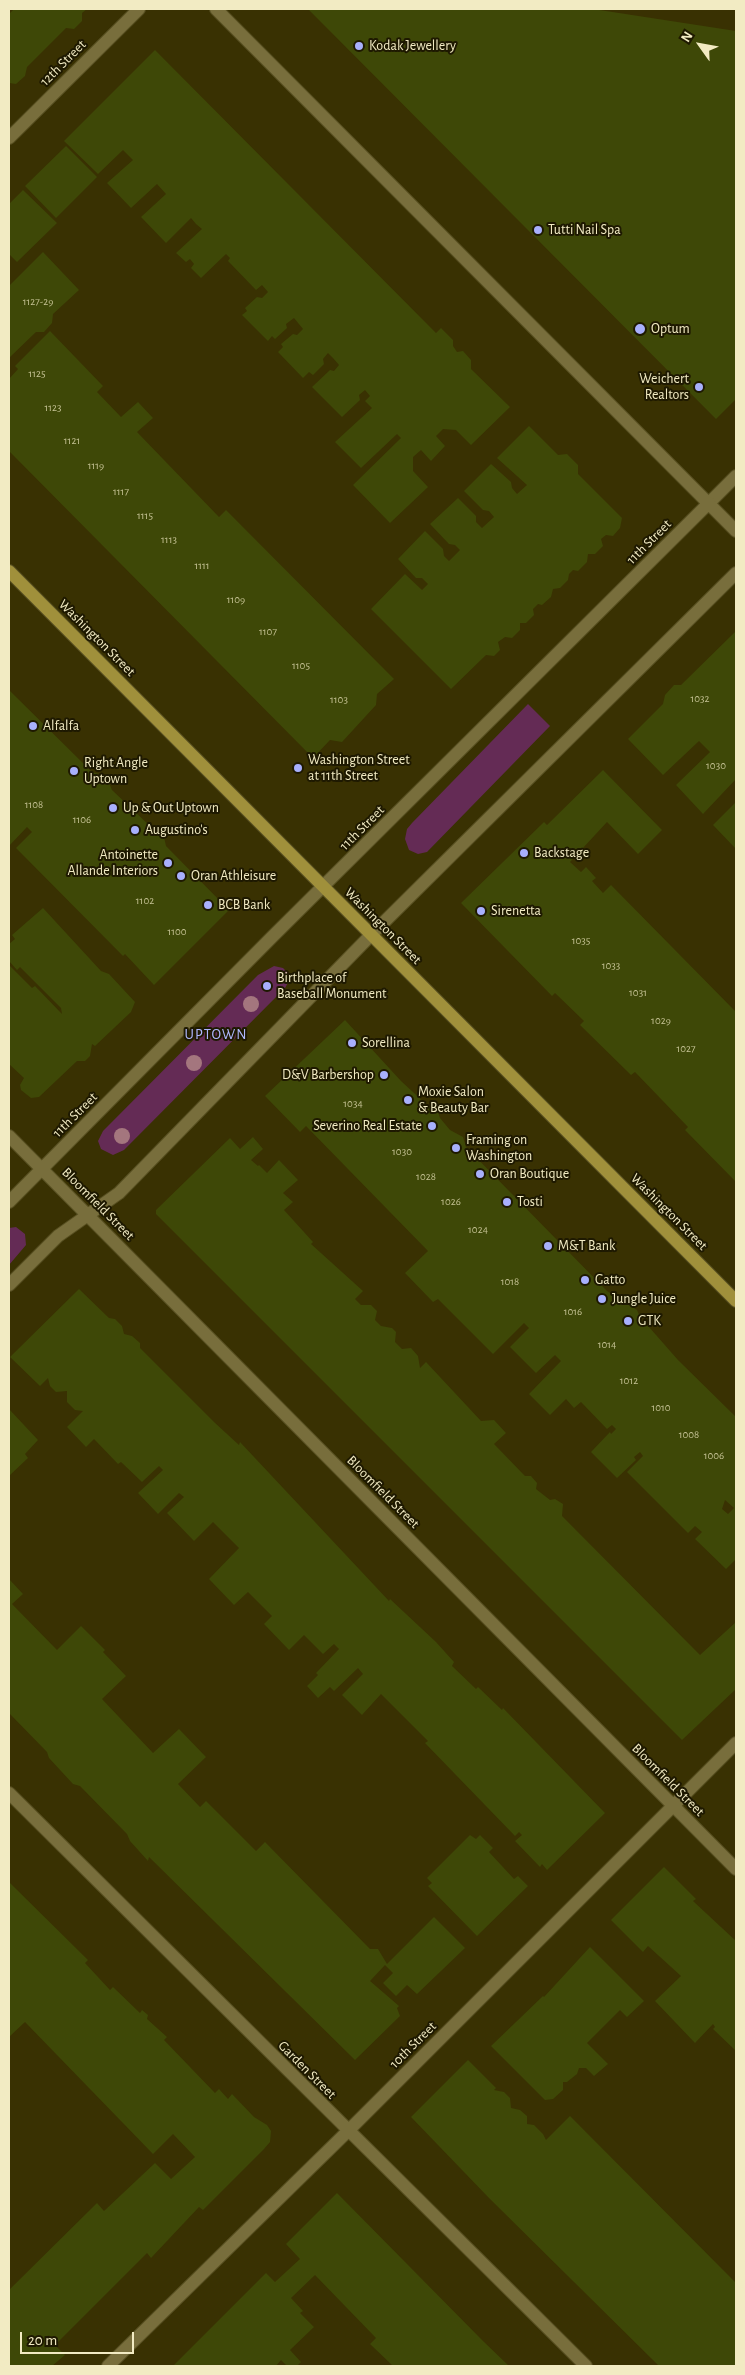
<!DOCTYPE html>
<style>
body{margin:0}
#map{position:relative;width:745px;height:2375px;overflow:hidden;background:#393102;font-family:"Alegreya Sans",sans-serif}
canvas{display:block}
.frame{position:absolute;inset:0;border:10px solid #f2ebc3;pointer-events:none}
.north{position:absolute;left:675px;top:20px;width:50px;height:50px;-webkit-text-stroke:4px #1e1901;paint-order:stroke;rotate:302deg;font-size:14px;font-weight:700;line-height:20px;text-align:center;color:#f2ebc3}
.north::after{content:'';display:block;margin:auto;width:18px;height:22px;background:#f2ebc3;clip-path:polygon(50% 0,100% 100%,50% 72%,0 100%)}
.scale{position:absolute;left:20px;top:2332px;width:114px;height:22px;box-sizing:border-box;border:2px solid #f2ebc3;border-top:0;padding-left:6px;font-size:15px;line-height:18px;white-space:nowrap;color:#f2ebc3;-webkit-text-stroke:4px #1e1901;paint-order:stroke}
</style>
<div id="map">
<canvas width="745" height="2375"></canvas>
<div class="frame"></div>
<div class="north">N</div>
<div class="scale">20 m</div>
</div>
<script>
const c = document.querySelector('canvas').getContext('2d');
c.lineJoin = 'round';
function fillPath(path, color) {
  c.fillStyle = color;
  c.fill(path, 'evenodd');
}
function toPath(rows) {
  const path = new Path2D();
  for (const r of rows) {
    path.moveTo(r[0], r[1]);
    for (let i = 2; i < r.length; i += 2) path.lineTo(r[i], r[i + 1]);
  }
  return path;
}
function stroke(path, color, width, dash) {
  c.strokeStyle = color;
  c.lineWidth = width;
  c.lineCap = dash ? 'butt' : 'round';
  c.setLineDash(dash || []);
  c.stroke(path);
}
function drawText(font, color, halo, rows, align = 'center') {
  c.font = font + ' "Alegreya Sans",sans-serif';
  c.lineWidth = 4;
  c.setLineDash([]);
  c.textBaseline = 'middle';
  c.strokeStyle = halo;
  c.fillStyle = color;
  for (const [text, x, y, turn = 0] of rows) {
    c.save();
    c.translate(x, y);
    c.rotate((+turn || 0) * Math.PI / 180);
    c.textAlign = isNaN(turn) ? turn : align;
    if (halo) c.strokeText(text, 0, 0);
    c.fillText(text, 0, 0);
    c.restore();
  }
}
const green = toPath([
 [528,704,550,726,427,852,418,854,409,850,405,839,407,829,412,823],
 [274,966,283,968,289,974,289,981,285,988,124,1150,113,1155,101,1149,98,1141,103,1131,258,975],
 [16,1227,25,1234,26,1245,9,1265,9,1228]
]);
const building = toPath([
 [14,9,87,9,82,13,82,21,74,29,66,28,27,67,25,76,16,84,9,83,9,14],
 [308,9,593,9,736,31,736,399,716,419],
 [155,50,436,333,441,328,453,340,453,346,457,352,463,351,471,360,471,369,510,407,471,445,456,430,443,429,436,436,445,446,431,461,421,450,413,457,413,471,428,487,390,523,353,485,401,438,397,434,361,468,335,442,372,408,365,401,370,396,365,390,359,395,360,400,342,417,312,387,330,370,334,371,339,365,333,358,328,353,323,359,324,364,313,375,309,372,303,378,278,352,283,347,281,344,293,334,297,335,303,329,294,318,286,324,287,328,275,339,272,336,268,341,242,315,247,311,245,308,257,297,262,298,268,292,262,285,256,290,228,261,230,258,226,254,201,278,191,268,194,264,190,259,186,262,176,253,202,229,196,224,191,218,166,243,141,217,166,194,157,184,131,208,107,183,133,160,123,150,98,174,64,141],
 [66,146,97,177,56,218,25,186],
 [23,190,57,223,17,262,9,254,9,204],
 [43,252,79,290,53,314,52,323,44,332,36,332,9,358,9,286],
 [50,331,103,386,97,392,121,417,138,402,153,418,137,432,219,517,226,510,394,679,377,694,376,705,342,742,330,740,313,758,9,451,9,379,18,369,15,366],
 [529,426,558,455,567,454,578,465,578,474,622,518,620,528,613,536,606,535,601,539,603,546,595,554,588,554,587,562,578,571,573,570,569,574,568,580,560,588,553,589,551,597,542,605,538,604,533,609,534,615,526,623,520,623,520,630,512,638,505,637,498,642,500,650,494,656,486,655,451,689,371,609,405,574,422,590,428,584,422,578,416,578,398,559,425,531,443,549,444,556,449,561,460,550,455,545,449,544,430,524,458,498,476,516,476,522,482,528,494,517,489,511,483,510,464,491,491,464,511,482,512,488,517,494,527,485,497,458],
 [735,632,736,779,703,814,676,785,710,752,699,741,663,775,628,739,663,704,665,695,674,685,681,685],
 [9,690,92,772,103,775,108,780,112,790,151,827,157,829,164,837,166,846,229,910,154,985,125,954,123,956,16,848,32,832,27,827,9,846],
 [603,770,662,830,638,854,607,822,570,862,581,872,586,867,596,878,592,881,603,893,611,885,736,1012,736,1182,685,1130,688,1127,635,1072,631,1075,580,1025,584,1021,555,993,552,996,461,903,544,822,547,825],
 [736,802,736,849,713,825],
 [43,908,101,971,109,974,135,1002,131,1012,95,1046,92,1044,90,1056,85,1061,77,1061,39,1097,31,1098,21,1090,20,1085,24,1078,9,1064,9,965,32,988,35,986,62,1014,61,1008,20,967,17,970,9,961,9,944,15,939,12,935],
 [345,1020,401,1081,427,1105,438,1112,440,1118,450,1130,463,1137,466,1147,607,1291,637,1310,642,1322,649,1327,678,1360,736,1417,736,1559,726,1569,695,1539,702,1532,695,1526,688,1533,627,1472,643,1456,640,1452,634,1457,636,1460,617,1478,591,1452,610,1432,611,1434,616,1429,612,1425,607,1429,581,1402,574,1408,566,1399,550,1415,529,1394,561,1361,555,1355,536,1373,510,1347,529,1328,524,1323,493,1354,438,1299,433,1302,405,1273,428,1251,306,1126,300,1132,265,1096],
 [725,1500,734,1508,728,1514,722,1509],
 [253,1137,263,1149,251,1160,258,1166,259,1165,267,1173,279,1160,298,1180,283,1193,293,1202,284,1210,313,1242,311,1244,363,1291,355,1299,361,1305,371,1305,377,1311,375,1320,381,1326,392,1328,396,1332,395,1342,402,1349,411,1348,418,1356,420,1368,426,1362,481,1421,494,1420,506,1433,494,1444,525,1476,531,1476,537,1483,536,1489,550,1500,555,1499,563,1504,562,1516,700,1655,736,1622,736,1689,682,1740,156,1214,156,1210,230,1138,240,1149],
 [79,1289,109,1318,115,1319,122,1326,124,1334,132,1336,140,1343,140,1348,214,1422,239,1445,240,1442,389,1601,390,1599,436,1642,454,1662,452,1666,476,1689,478,1687,502,1710,503,1708,605,1813,547,1870,542,1864,540,1867,515,1841,522,1835,519,1832,515,1836,425,1743,428,1741,381,1694,362,1715,342,1695,363,1674,358,1668,334,1691,330,1687,318,1698,307,1686,318,1675,316,1673,339,1649,334,1644,323,1654,304,1635,289,1650,264,1624,272,1616,248,1592,234,1605,209,1579,239,1548,213,1522,194,1541,167,1513,184,1497,179,1493,158,1514,138,1493,163,1470,159,1466,142,1482,121,1462,118,1464,94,1439,86,1447,67,1427,83,1411,75,1410,67,1402,67,1391,56,1392,50,1386,48,1378,40,1386,10,1357],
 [9,1409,38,1440,25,1454,28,1458,9,1476],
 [9,1579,23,1594,12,1604,57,1650,81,1626,105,1650,103,1652,126,1676,102,1699,153,1753,179,1729,206,1757,178,1784,200,1807,206,1801,256,1851,265,1842,370,1949,378,1949,387,1964,434,1917,465,1948,417,1994,407,1985,396,1996,383,1983,393,1973,385,1965,370,1981,399,2006,397,2008,400,2016,355,2060,149,1857,148,1861,130,1841,127,1834,80,1786,73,1784,49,1758,47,1752,9,1713],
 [470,1835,476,1839,480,1835,493,1848,489,1852,514,1879,518,1876,528,1886,477,1936,428,1886,432,1883,427,1878],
 [664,1867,696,1899,693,1901,736,1941,736,2051,713,2029,715,2027,713,2024,695,2043,655,2001,681,1976,648,1946,643,1952,611,1920],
 [9,1882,88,1960,85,1963,110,1990,113,1987,140,2013,142,2010,148,2015,147,2019,167,2037,164,2040,215,2093,219,2089,228,2099,232,2094,254,2117,267,2125,271,2131,270,2142,264,2149,203,2210,199,2207,151,2258,147,2253,55,2345,65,2355,52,2366,9,2366,9,2290,97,2203,104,2211,155,2163,171,2179,195,2157,173,2134,153,2154,25,2022,9,2037],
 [590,1947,644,2001,627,2017,620,2010,587,2043,608,2064,594,2076,586,2068,579,2068,577,2074,567,2082,563,2082,563,2090,553,2099,545,2100,491,2046,543,1996,544,1997],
 [468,2060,496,2088,494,2090,504,2092,510,2098,511,2108,520,2110,527,2116,527,2124,534,2125,543,2134,546,2140,570,2116,736,2283,736,2366,659,2366,489,2198,411,2117],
 [337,2193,483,2341,509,2366,393,2366,370,2344,376,2338,315,2275,291,2298,303,2311,300,2313,314,2327,290,2350,301,2362,297,2366,287,2366,281,2360,276,2366,173,2366,266,2273,275,2282,300,2259,286,2244]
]);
const minor = toPath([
 [709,503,736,476],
 [9,1793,586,2366],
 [108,2366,348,2131,736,1743]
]);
const tertiary = toPath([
 [216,9,736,531],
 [9,138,139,9],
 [9,1136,736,1869],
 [9,1202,272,937,709,503],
 [9,1285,58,1236,119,1193,371,935,736,573]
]);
const secondary = toPath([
 [9,571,736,1301]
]);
const trees = [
 [251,1004],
 [194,1063],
 [122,1136]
];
const markers = [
 [359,46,5,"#a8b0fc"],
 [538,230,5,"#a8b0fc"],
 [640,329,6,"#a8b0fc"],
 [699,387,5,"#a8b0fc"],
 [33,726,5,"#a8b0fc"],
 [298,768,5,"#a8b0fc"],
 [74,771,5,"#a8b0fc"],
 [113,808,5,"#a8b0fc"],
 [135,830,5,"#a8b0fc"],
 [524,853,5,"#a8b0fc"],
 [168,863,5,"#a8b0fc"],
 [181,876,5,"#a8b0fc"],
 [208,905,5,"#a8b0fc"],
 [481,911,5,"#a8b0fc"],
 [267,986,5,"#a8b0fc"],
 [352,1043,5,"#a8b0fc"],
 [384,1075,5,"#a8b0fc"],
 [408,1100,5,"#a8b0fc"],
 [432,1126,5,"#a8b0fc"],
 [456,1148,5,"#a8b0fc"],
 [480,1174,5,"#a8b0fc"],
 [507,1202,5,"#a8b0fc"],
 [548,1246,5,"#a8b0fc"],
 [585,1280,5,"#a8b0fc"],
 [602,1299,5,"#a8b0fc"],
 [628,1321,5,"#a8b0fc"]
];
const numberNames = [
 ["1127-29",38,302],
 ["1125",37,374],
 ["1123",53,408],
 ["1121",72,441],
 ["1119",96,466],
 ["1117",121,492],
 ["1115",145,516],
 ["1113",169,540],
 ["1111",202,566],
 ["1109",236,600],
 ["1107",268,632],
 ["1105",301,666],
 ["1032",700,699],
 ["1103",339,700],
 ["1030",716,766],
 ["1108",34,805],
 ["1106",82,820],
 ["1102",145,901],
 ["1100",177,932],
 ["1035",581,941],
 ["1033",611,966],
 ["1031",638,993],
 ["1029",661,1021],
 ["1027",686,1049],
 ["1034",353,1104],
 ["1030",402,1152],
 ["1028",426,1177],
 ["1026",451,1202],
 ["1024",478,1230],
 ["1018",510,1282],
 ["1016",573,1312],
 ["1014",607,1345],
 ["1012",629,1381],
 ["1010",661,1408],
 ["1008",689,1435],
 ["1006",714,1456]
];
const poiNames = [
 ["Kodak Jewellery",369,46],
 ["Tutti Nail Spa",548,230],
 ["Optum",651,329],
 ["Weichert",689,379,"right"],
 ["Realtors",689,395,"right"],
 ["Alfalfa",43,726],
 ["Washington Street",308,760],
 ["at 11th Street",308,776],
 ["Right Angle",84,763],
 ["Uptown",84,779],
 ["Up & Out Uptown",123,808],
 ["Augustino's",145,830],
 ["Backstage",534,853],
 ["Antoinette",158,855,"right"],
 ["Allande Interiors",158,871,"right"],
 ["Oran Athleisure",191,876],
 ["BCB Bank",218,905],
 ["Sirenetta",491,911],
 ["Birthplace of",277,978],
 ["Baseball Monument",277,994],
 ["Sorellina",362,1043],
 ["D&V Barbershop",374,1075,"right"],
 ["Moxie Salon",418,1092],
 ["& Beauty Bar",418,1108],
 ["Severino Real Estate",422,1126,"right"],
 ["Framing on",466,1140],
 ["Washington",466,1156],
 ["Oran Boutique",490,1174],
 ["Tosti",517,1202],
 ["M&T Bank",558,1246],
 ["Gatto",595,1280],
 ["Jungle Juice",612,1299],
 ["GTK",638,1321]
];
const streetNames = [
 ["12th Street",63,63,-45],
 ["11th Street",649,542,-45],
 ["Washington Street",97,638,45],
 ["11th Street",362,828,-45],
 ["Washington Street",383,926,45],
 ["11th Street",75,1115,-45],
 ["Bloomfield Street",98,1204,45],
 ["Washington Street",669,1212,45],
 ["Bloomfield Street",383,1492,45],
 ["Bloomfield Street",668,1780,45],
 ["10th Street",413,2045,-45],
 ["Garden Street",307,2070,45]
];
const neighbourhoodNames = [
 ["UPTOWN",216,1034]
];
fillPath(green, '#642b55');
fillPath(building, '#3e4807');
stroke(minor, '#574f21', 14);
stroke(tertiary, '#574f21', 14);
stroke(secondary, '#574f21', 14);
stroke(minor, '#786e3c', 12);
stroke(tertiary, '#786e3c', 12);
stroke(secondary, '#a0903b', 12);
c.fillStyle = '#a4767e';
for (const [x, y] of trees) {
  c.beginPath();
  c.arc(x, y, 8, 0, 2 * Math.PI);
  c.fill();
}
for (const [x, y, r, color] of markers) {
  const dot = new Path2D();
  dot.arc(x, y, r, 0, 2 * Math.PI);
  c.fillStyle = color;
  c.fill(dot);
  stroke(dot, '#1e1901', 2);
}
drawText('11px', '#c5c294', null, numberNames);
drawText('14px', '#f2ebc3', '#1e1901', poiNames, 'left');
drawText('14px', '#f2ebc3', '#1e1901', streetNames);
c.letterSpacing = '1px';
drawText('15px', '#b0b8fe', '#1e1901', neighbourhoodNames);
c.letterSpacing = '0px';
</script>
